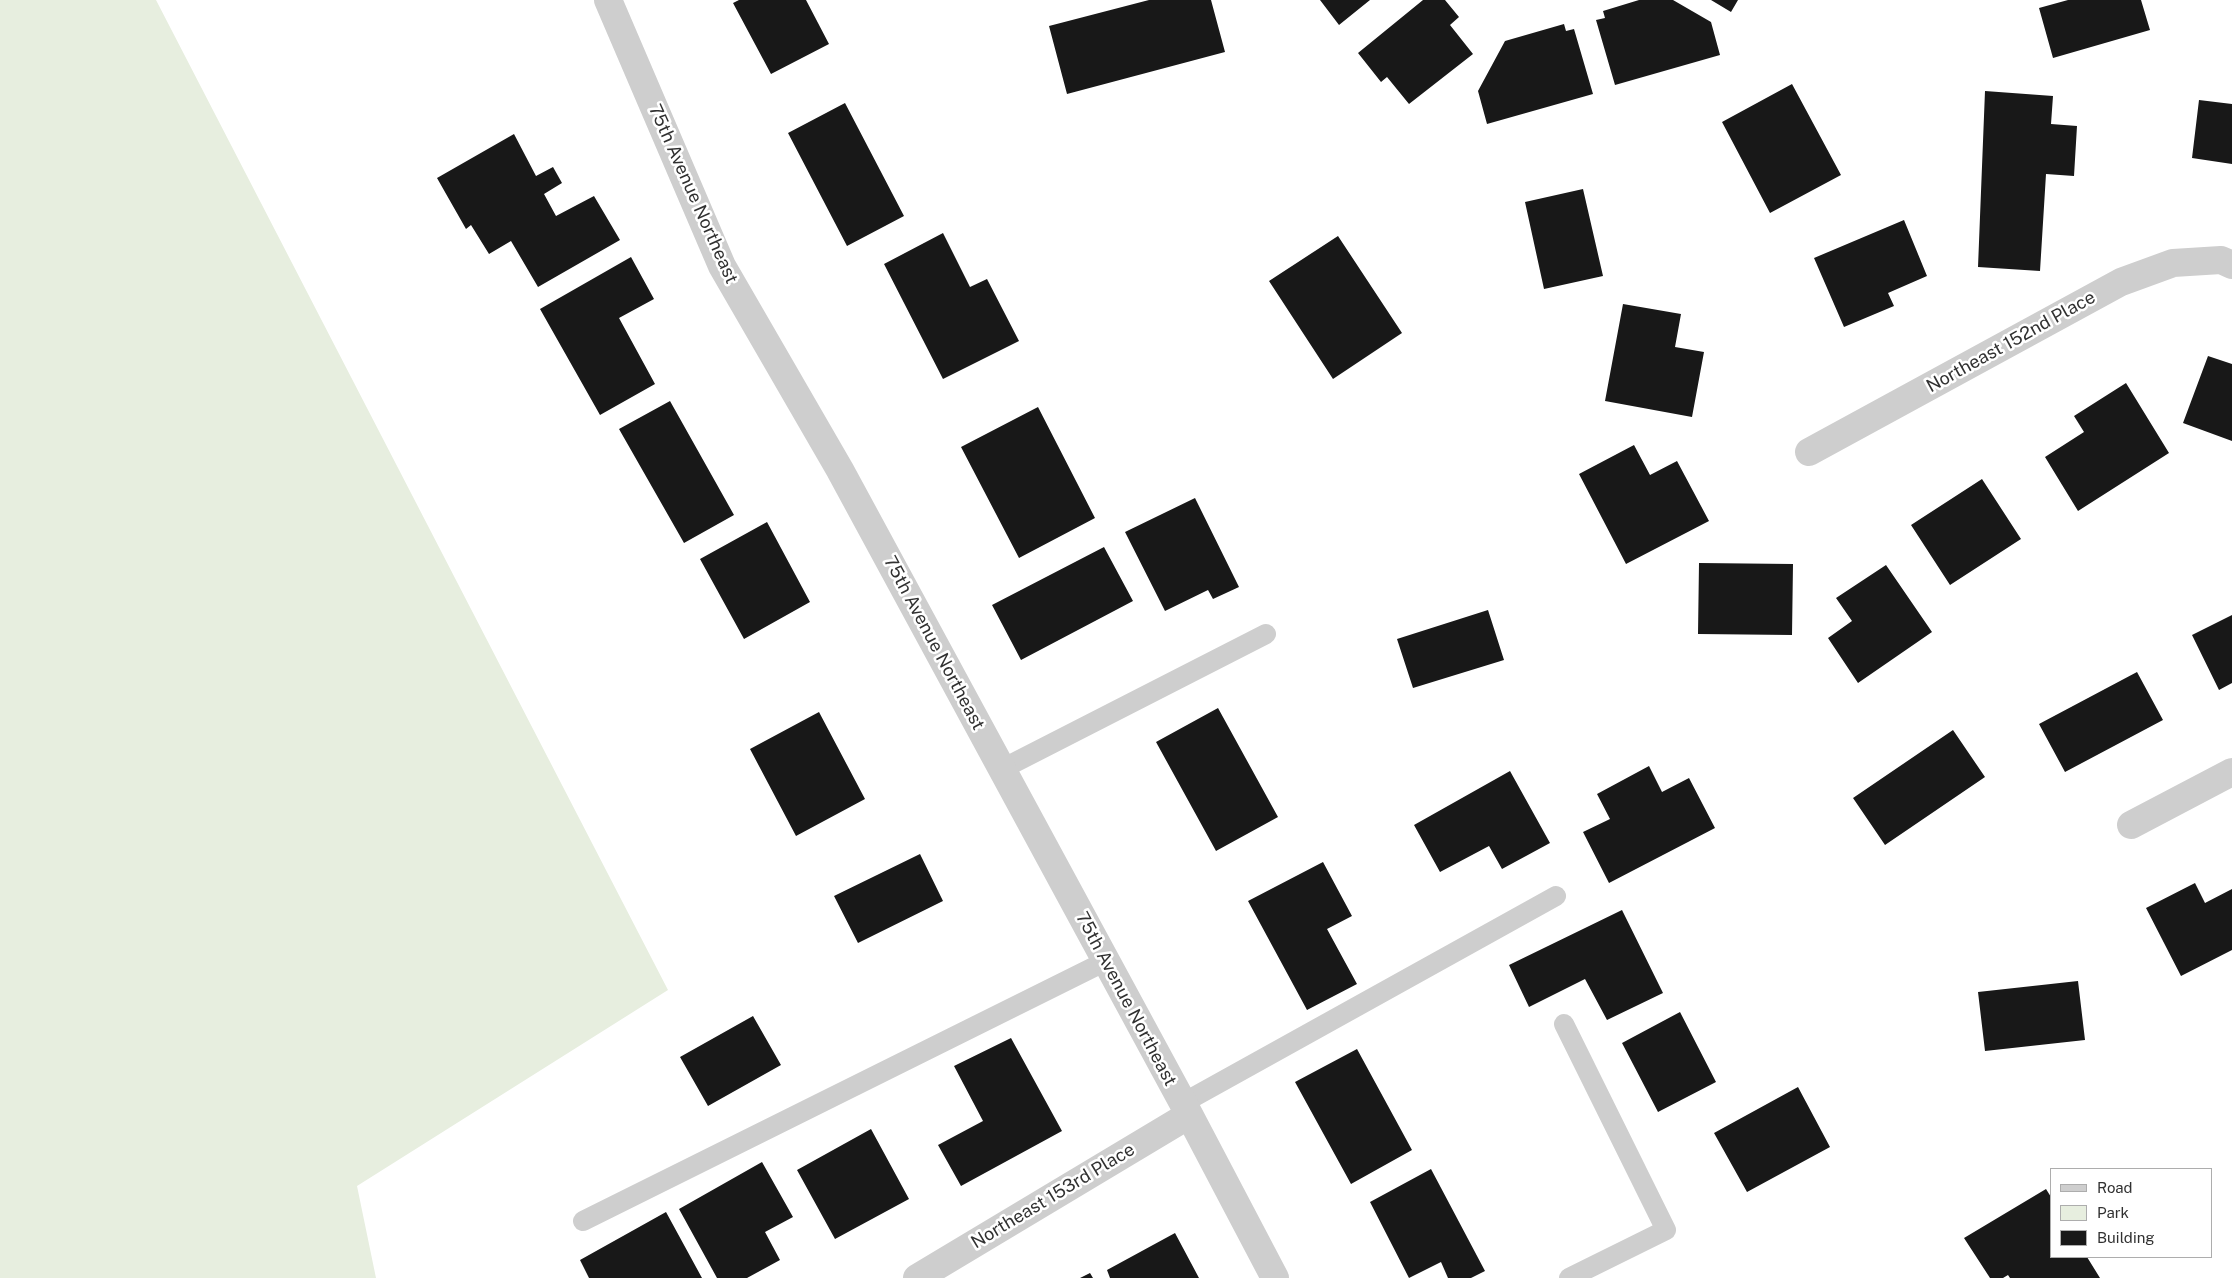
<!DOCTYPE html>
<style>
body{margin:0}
#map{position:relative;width:2232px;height:1278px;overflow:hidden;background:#fff;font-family:"Public Sans",sans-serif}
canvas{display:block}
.legend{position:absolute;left:2050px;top:1168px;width:162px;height:90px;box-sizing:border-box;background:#fff;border:1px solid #adadad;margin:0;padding:6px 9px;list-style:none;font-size:15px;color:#313131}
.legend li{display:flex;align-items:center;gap:10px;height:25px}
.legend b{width:25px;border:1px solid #adadad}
</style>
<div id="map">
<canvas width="2232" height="1278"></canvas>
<ul class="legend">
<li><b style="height:6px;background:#cecece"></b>Road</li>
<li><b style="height:14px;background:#e7eedf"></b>Park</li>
<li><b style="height:14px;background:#181818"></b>Building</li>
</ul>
</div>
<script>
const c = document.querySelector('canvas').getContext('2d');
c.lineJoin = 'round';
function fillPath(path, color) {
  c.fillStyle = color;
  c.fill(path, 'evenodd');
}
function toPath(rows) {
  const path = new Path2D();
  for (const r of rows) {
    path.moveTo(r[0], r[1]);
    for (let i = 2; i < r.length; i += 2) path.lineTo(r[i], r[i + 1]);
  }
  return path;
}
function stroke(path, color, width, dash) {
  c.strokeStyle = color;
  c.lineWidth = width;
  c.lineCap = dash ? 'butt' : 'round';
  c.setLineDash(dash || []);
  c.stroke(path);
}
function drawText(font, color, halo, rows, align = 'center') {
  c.font = font + ' "Public Sans",sans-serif';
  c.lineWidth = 5;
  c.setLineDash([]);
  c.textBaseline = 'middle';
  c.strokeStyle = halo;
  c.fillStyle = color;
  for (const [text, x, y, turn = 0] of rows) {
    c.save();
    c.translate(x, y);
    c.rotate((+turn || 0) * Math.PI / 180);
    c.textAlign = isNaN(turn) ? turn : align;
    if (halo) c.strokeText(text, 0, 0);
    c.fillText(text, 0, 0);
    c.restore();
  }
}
const green = toPath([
 [0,0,156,0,668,990,357,1186,376,1278,0,1278]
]);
const building = toPath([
 [739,0,806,0,829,44,771,74,733,3],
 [1149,0,1211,0,1225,52,1067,94,1049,26],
 [1320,0,1370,0,1339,25],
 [1423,0,1445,0,1459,17,1450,25,1473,54,1409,104,1387,77,1381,82,1358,53],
 [1639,0,1673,0,1711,22,1720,55,1615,85,1596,20,1605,18,1603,11],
 [1711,0,1738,0,1731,12],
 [2068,0,2141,0,2150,30,2053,58,2039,8],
 [1564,24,1566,31,1574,29,1593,94,1487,124,1478,91,1505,41],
 [1792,84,1841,175,1770,213,1722,122],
 [1985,91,2053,96,2051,124,2077,126,2074,176,2046,174,2040,271,1978,267],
 [2199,100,2232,104,2232,164,2192,158],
 [845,103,904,216,847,246,788,133],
 [514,134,536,176,553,167,562,183,544,194,556,216,594,196,620,240,538,287,511,241,489,254,471,225,466,229,437,178],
 [1583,189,1603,276,1544,289,1525,202],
 [1904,220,1927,276,1888,293,1894,306,1844,327,1814,258],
 [943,233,970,287,987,279,1019,341,943,379,884,264],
 [1338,236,1402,333,1333,379,1269,281],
 [631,257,654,299,619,318,655,384,600,415,540,309],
 [1623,304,1681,314,1675,347,1704,352,1692,417,1605,401],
 [2208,356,2232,364,2232,441,2183,423],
 [2126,383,2169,453,2078,511,2045,457,2084,432,2074,416],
 [670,401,734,515,684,543,619,429],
 [1038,407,1095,518,1019,558,961,447],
 [1634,445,1650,475,1677,461,1709,521,1626,564,1579,474],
 [1982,479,2021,539,1950,585,1911,525],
 [1195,498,1239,587,1213,599,1208,590,1165,611,1125,532],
 [767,522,810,602,744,639,700,559],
 [1104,547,1133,601,1021,660,992,605],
 [1699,563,1793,564,1792,635,1698,634],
 [1886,565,1932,632,1858,683,1828,638,1852,621,1836,598],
 [1488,610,1504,660,1413,688,1397,639],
 [2232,615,2232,683,2219,690,2192,635],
 [2137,672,2163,720,2065,772,2039,724],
 [1218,708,1278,817,1216,851,1156,742],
 [819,712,865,799,796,836,750,749],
 [1953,730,1985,777,1885,845,1853,798],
 [1649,766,1662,792,1689,778,1715,828,1609,883,1583,832,1610,819,1597,794],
 [1510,771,1550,843,1502,869,1489,846,1440,872,1414,825],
 [920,854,943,901,858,943,834,896],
 [1323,862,1352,916,1327,929,1357,984,1307,1010,1248,901],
 [2195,883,2205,903,2232,889,2232,950,2181,976,2146,908],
 [1622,910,1663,993,1607,1020,1585,979,1529,1007,1509,965],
 [2078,981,2085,1040,1985,1051,1978,992],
 [1680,1012,1716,1082,1658,1112,1622,1043],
 [753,1016,781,1065,708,1106,680,1057],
 [1011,1038,1062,1131,961,1186,938,1145,983,1121,954,1066],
 [1357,1049,1412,1150,1351,1184,1295,1082],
 [1798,1087,1830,1147,1747,1192,1714,1133],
 [871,1129,909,1199,835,1239,797,1170],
 [762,1162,793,1217,765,1232,780,1260,747,1278,717,1278,679,1209],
 [1431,1169,1485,1271,1471,1278,1448,1278,1441,1262,1409,1278,1370,1202],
 [2046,1189,2051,1197,2051,1257,2087,1257,2100,1278,2010,1278,2008,1275,2003,1278,1990,1278,1964,1238],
 [666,1212,702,1278,589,1278,580,1260],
 [1175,1233,1199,1278,1110,1278,1107,1270],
 [1090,1273,1093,1278,1080,1278]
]);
const service = toPath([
 [1002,769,1266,634],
 [1564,1024,1666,1230,1569,1278],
 [1183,1103,1556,896],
 [583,1221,1106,961]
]);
const minor = toPath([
 [608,0,722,266,840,470,1183,1103,1275,1278],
 [1809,452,2121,282,2173,263,2221,260,2232,265],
 [2131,825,2232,772],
 [917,1278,1189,1115]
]);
const streetNames = [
 ["75th Avenue Northeast",693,194,66],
 ["Northeast 152nd Place",2011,342,-29],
 ["75th Avenue Northeast",934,643,62],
 ["75th Avenue Northeast",1126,999,62],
 ["Northeast 153rd Place",1053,1196,-31]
];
fillPath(green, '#e7eedf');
fillPath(building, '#181818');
stroke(service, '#cecece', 20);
stroke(minor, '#cecece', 28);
drawText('18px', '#313131', '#fff', streetNames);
</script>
